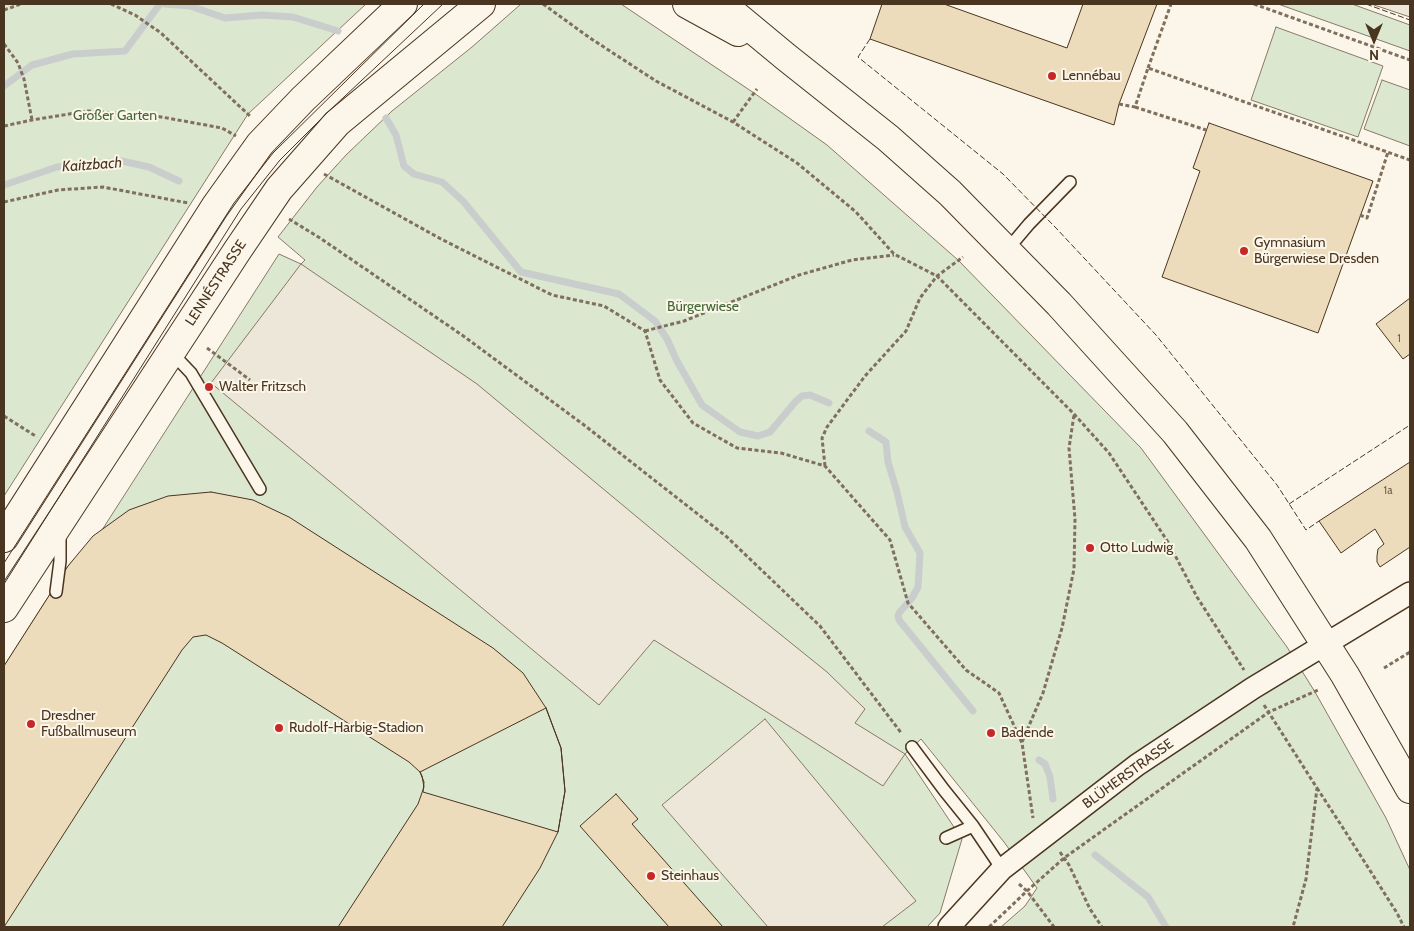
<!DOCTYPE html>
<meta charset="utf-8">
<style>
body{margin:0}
#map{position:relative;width:1414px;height:931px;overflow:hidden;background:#fbf6e9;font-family:Cabin,sans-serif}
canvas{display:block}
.frame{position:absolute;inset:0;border:5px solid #4a3520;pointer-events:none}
.north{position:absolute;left:1349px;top:15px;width:50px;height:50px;-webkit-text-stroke:4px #fbf6e9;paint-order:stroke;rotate:180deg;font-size:14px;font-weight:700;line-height:20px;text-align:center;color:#4a3520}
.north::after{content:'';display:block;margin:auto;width:18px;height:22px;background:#4a3520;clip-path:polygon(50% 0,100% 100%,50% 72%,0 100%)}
</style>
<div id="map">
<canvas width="1414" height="931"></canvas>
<div class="frame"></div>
<div class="north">N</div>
</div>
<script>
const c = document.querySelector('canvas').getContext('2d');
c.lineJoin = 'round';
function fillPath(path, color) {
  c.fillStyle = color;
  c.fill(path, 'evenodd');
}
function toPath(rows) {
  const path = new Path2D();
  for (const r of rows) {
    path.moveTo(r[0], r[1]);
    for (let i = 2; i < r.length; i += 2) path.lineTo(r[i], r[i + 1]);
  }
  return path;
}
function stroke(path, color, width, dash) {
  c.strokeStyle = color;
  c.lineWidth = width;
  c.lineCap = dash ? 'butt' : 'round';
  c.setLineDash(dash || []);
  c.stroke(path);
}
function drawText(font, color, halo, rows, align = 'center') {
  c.font = font + ' Cabin,sans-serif';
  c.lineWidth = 4;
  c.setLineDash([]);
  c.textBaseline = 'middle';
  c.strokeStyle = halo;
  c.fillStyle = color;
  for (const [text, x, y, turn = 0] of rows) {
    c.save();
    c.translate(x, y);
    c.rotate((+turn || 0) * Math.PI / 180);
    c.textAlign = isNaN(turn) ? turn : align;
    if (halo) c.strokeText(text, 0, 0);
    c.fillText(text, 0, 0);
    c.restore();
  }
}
const green = toPath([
 [4,4,366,4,248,114,4,496,4,4],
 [521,4,621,4,754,93,827,145,958,260,1141,448,1287,647,1315,692,1386,818,1410,870,1410,927,1001,927,1025,906,1037,888,1004,842,921,739,905,754,962,839,940,913,927,927,4,927,4,666,68,566,102,530,279,254,301,264,305,260,278,237,317,187,346,155,392,111,472,47,521,4],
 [1278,4,1352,4,1410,25,1410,51,1278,4],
 [1276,27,1383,66,1358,137,1251,100,1276,27],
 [1382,80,1410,90,1410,146,1364,129,1382,80]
]);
const parking = toPath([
 [1371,4,1410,4,1410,17,1371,4],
 [301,264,477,384,708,576,827,672,865,709,855,723,905,754,883,786,654,640,599,705,211,383,301,264],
 [765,719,916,901,882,927,768,927,662,805,765,719]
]);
const stream = toPath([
 [165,4,190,6,225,18,262,15,293,17,338,31],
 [4,86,32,65,73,54,125,51,160,4],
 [386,118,396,135,404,166,414,174,442,182,463,201,521,272,619,294,655,321,667,339,677,361,702,405,740,432,758,436,770,432,796,401,802,396,810,395,829,403],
 [4,185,57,167,122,161,149,167,179,181],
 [869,431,886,442,888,462,897,492,905,527,920,553,918,587,912,598,899,613,898,616,899,620,973,711],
 [1039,760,1045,764,1050,777,1053,799],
 [1095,855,1148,897,1166,927]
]);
const building = toPath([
 [882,4,944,4,1067,48,1083,4,1157,4,1119,104,1114,125,870,39,882,4],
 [1209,123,1373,181,1318,333,1162,277,1200,171,1193,168,1209,123],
 [1410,298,1410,354,1403,359,1376,324,1410,298],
 [1410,462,1410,547,1380,567,1377,562,1377,556,1378,549,1384,544,1375,529,1341,553,1319,521,1410,462],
 [211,492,253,500,289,517,493,648,523,673,546,708,561,748,565,791,558,832,540,868,502,927,338,927,418,804,424,787,422,776,420,772,409,762,222,643,206,635,193,637,182,650,4,927,4,666,68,566,93,536,129,510,168,496,211,492],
 [546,708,561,748,565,791,558,832,423,792,424,782,420,772,546,708],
 [616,794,638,819,632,824,723,927,669,927,580,826,616,794]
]);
const path = toPath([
 [111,4,135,15,161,33,251,117],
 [543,4,590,38,656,81,733,122,797,163,856,212,894,254,937,276,1074,414,1109,453,1168,542,1197,597,1244,670],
 [1254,4,1410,60],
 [4,10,21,4],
 [4,44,18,63,24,79,32,120],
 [1148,68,1171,4],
 [1119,104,1135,107,1148,68,1410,160],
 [1135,107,1206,130],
 [733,122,757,89],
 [4,126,32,120,88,111,156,116,222,128,236,136],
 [324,174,441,239,552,295,604,306,645,331,660,380,693,423,737,448,781,453,825,466,890,540,908,603,966,670,999,693,1022,743,1033,818],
 [4,202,58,190,103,187,188,203],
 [1360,215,1367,218,1388,152],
 [289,219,320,238,462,335,584,425,727,537,820,626,902,734],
 [645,331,684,321,799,275,852,260,894,255],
 [207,348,250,380],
 [4,416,37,437],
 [825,466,822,438,827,427,865,376,906,331,920,298,937,276,963,257],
 [1384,668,1410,652],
 [1264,705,1317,788,1306,879,1293,927],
 [1022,742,1043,693,1062,628,1074,569,1075,519,1069,448,1074,415],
 [1317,788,1343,828,1397,913,1404,927],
 [1060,852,1069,865,1090,909,1102,927],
 [1019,884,1027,891,1054,927],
 [989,927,1027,891,1064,858,1269,712,1318,690]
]);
const service = toPath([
 [1007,250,1029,224,1070,182],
 [171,352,191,373,260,489],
 [56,592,60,561,60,534],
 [912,747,944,790,973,826,1002,869],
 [946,838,973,826]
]);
const minor = toPath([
 [949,927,1002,869,1137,765,1253,688,1410,593]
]);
const secondary = toPath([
 [687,4,738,32],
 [722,4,786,57,888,138,950,193,1059,304,1175,432,1258,539,1345,675,1410,789],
 [4,538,215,207,260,144,303,99,403,4],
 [4,608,237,251,279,189,337,123,481,4]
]);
const tram = toPath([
 [4,563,234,203,273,153,424,4],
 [4,584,241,209,280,160,328,112,443,4]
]);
const fence = toPath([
 [1366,4,1410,20],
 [870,39,858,57,1003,174,1056,228,1156,335,1277,485,1306,530,1319,521],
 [1289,504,1410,425]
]);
const markers = [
 [1052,76,5,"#c62828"],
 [1244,251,5,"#c62828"],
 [209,387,5,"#c62828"],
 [1090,548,5,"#c62828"],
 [31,724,5,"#c62828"],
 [279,728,5,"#c62828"],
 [991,733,5,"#c62828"],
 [651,876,5,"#c62828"]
];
const numberNames = [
 ["1",1399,339],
 ["1a",1388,491]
];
const poiNames = [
 ["Lennébau",1062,76],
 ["Gymnasium",1254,243],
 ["Bürgerwiese Dresden",1254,259],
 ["Walter Fritzsch",219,387],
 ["Otto Ludwig",1100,548],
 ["Dresdner",41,716],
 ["Fußballmuseum",41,732],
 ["Rudolf-Harbig-Stadion",289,728],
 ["Badende",1001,733],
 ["Steinhaus",661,876]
];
const parkNames = [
 ["Großer Garten",115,116],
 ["Bürgerwiese",703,307]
];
const streetNames = [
 ["LENNÉSTRASSE",216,283,-57],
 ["BLÜHERSTRASSE",1128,774,-36]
];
const waterNames = [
 ["Kaitzbach",92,165,-4]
];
fillPath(green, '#dce7d0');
stroke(green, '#887966', 1);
fillPath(parking, '#ede7d9');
stroke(parking, '#887966', 1);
stroke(stream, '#c9cecd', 7);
fillPath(building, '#ecdcbc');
stroke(building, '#4a3520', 1);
stroke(service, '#4a3520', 14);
stroke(minor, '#4a3520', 24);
stroke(secondary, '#4a3520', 30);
stroke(path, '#7f6f5c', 3, [4, 2.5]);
stroke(service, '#fbf6e9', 11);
stroke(minor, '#fbf6e9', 21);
stroke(secondary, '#fbf6e9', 28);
stroke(tram, '#4a3520', 1);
stroke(fence, '#4a3520', 1, [6, 2.5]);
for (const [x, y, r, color] of markers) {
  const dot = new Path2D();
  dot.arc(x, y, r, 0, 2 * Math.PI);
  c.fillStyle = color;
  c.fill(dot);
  stroke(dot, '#fbf6e9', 2);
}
drawText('11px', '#725f47', null, numberNames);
drawText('14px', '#4a3520', '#fbf6e9', poiNames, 'left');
drawText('14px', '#436837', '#fbf6e9', parkNames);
drawText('14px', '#4a3520', '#fbf6e9', streetNames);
drawText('italic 15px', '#4a3520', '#fbf6e9', waterNames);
</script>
